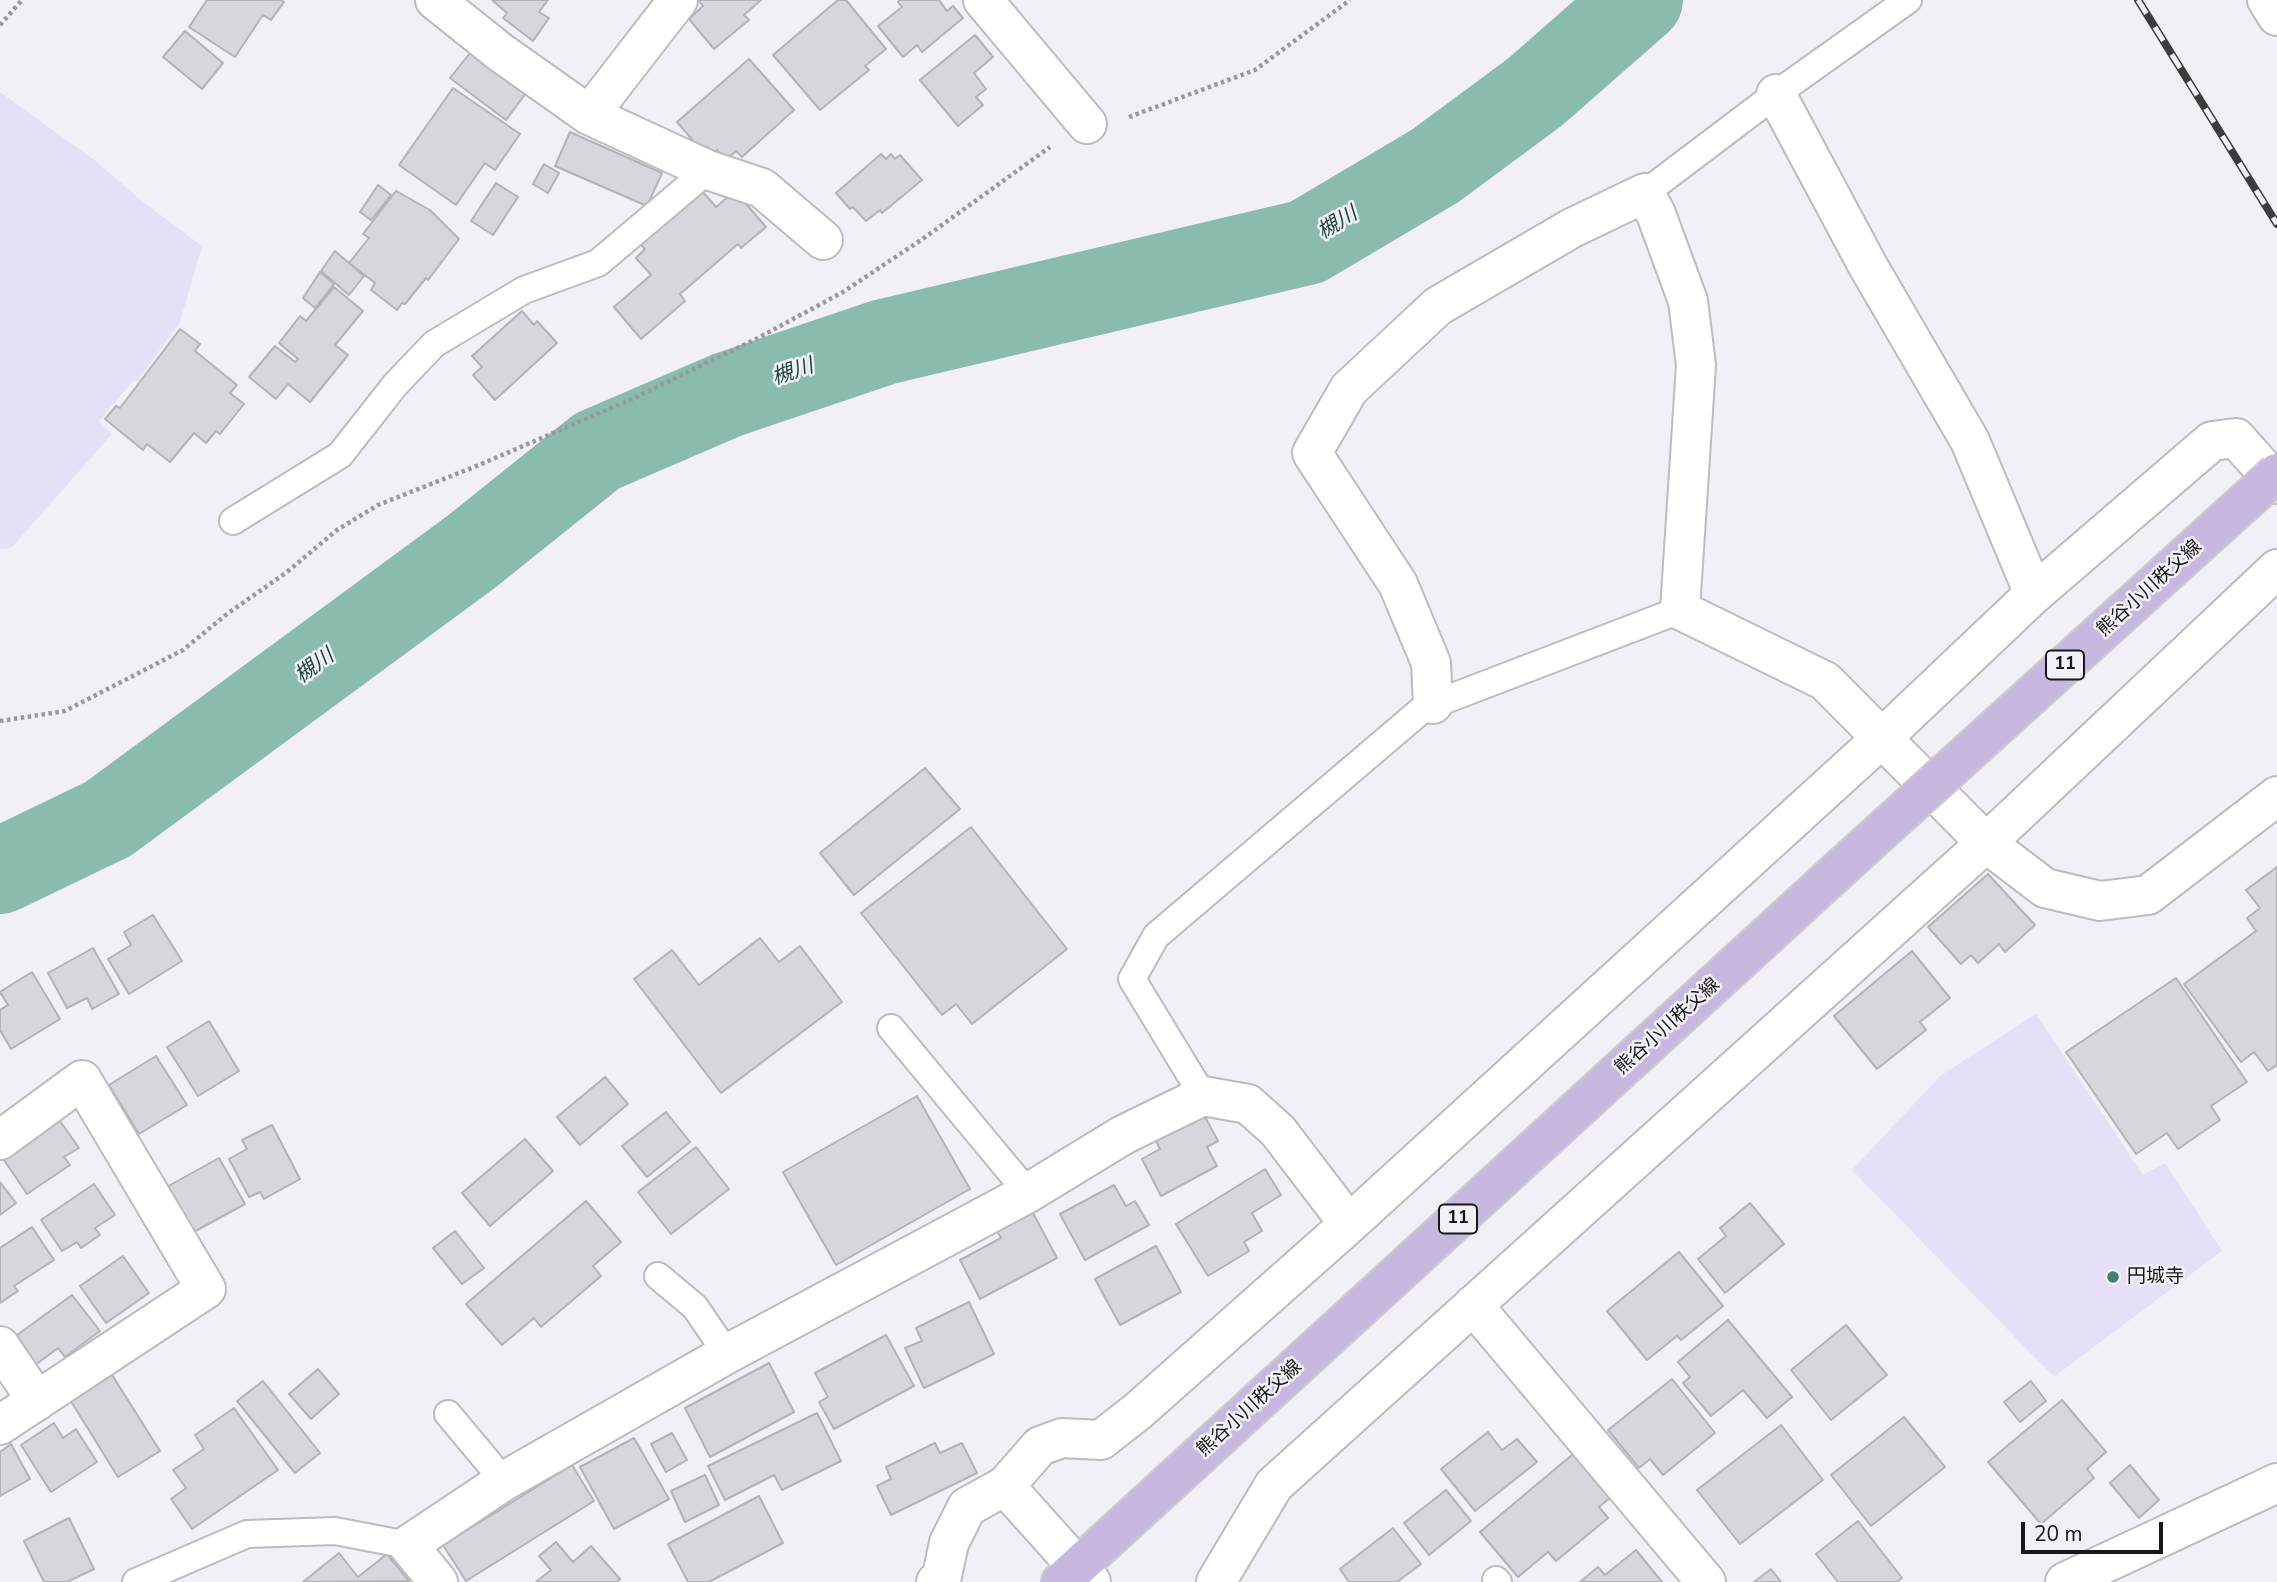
<!DOCTYPE html>
<meta charset="utf-8">
<style>
body{margin:0}
#map{position:relative;width:2277px;height:1582px;overflow:hidden;background:#f2f0f6;font-family:"Nunito Sans",sans-serif}
canvas{display:block}
.scale{position:absolute;left:2021px;top:1522px;width:142px;height:32px;box-sizing:border-box;border:4px solid #171618;border-top:0;padding-left:9px;font-size:21px;line-height:24px;white-space:nowrap;color:#171618;-webkit-text-stroke:5px #f2f0f6;paint-order:stroke}
</style>
<div id="map">
<canvas width="2277" height="1582"></canvas>
<div class="scale">20 m</div>
</div>
<script>
const c = document.querySelector('canvas').getContext('2d');
c.lineJoin = 'round';
function fillPath(path, color) {
  c.fillStyle = color;
  c.fill(path, 'evenodd');
}
function toPath(rows) {
  const path = new Path2D();
  for (const r of rows) {
    path.moveTo(r[0], r[1]);
    for (let i = 2; i < r.length; i += 2) path.lineTo(r[i], r[i + 1]);
  }
  return path;
}
function stroke(path, color, width, dash) {
  c.strokeStyle = color;
  c.lineWidth = width;
  c.lineCap = dash ? 'butt' : 'round';
  c.setLineDash(dash || []);
  c.stroke(path);
}
function drawText(font, color, halo, rows, align = 'center') {
  c.font = font + ' "Nunito Sans","Noto Sans JP",sans-serif';
  c.lineWidth = 5;
  c.setLineDash([]);
  c.textBaseline = 'middle';
  c.strokeStyle = halo;
  c.fillStyle = color;
  for (const [text, x, y, turn = 0] of rows) {
    c.save();
    c.translate(x, y);
    c.rotate((+turn || 0) * Math.PI / 180);
    c.textAlign = isNaN(turn) ? turn : align;
    if (halo) c.strokeText(text, 0, 0);
    c.fillText(text, 0, 0);
    c.restore();
  }
}
const green = toPath([
 [0,92,97,162,142,201,202,246,180,322,137,382,134,380,99,421,112,434,11,548,0,549],
 [2036,1014,2143,1175,2165,1163,2222,1251,2054,1377,1852,1170,1940,1076]
]);
const river = toPath([
 [0,871,108,819,471,552,597,451,727,395,884,342,1307,242,1435,166,1535,92,1640,0]
]);
const building = toPath([
 [207,0,281,0,284,2,271,20,263,15,235,57,189,27,207,0],
 [492,0,548,0,539,12,549,18,533,41,503,18,507,13,492,0],
 [701,0,761,0,744,15,749,20,714,49,689,19,703,6,699,1,701,0],
 [838,0,846,0,886,49,865,66,869,70,820,110,773,55,838,0],
 [900,0,939,0,947,11,953,6,963,18,922,52,917,45,903,57,878,26,902,7,898,2,900,0],
 [185,31,223,63,202,89,163,57,185,31],
 [975,35,993,57,974,73,986,89,976,97,983,105,958,126,920,80,975,35],
 [478,43,529,89,506,120,450,78,478,43],
 [749,59,794,110,742,157,736,151,726,160,717,150,713,154,706,146,701,150,677,122,749,59],
 [453,88,520,134,495,170,485,163,456,205,399,165,453,88],
 [570,132,662,173,647,206,555,166,570,132],
 [881,154,886,159,891,154,895,159,900,155,922,180,882,213,880,210,866,221,853,207,850,209,836,193,881,154],
 [544,164,559,173,548,193,533,184,544,164],
 [496,183,518,197,493,235,471,221,496,183],
 [378,185,391,195,371,220,360,212,378,185],
 [396,191,430,210,459,239,428,280,426,278,405,304,402,303,397,310,371,290,375,283,349,263,369,238,363,234,396,191],
 [702,191,716,207,735,191,766,227,741,248,738,244,680,294,685,301,641,339,614,307,651,275,636,258,645,249,640,244,702,191],
 [335,251,364,276,349,295,321,271,335,251],
 [320,272,334,284,315,308,303,298,320,272],
 [334,287,363,311,335,345,348,355,310,402,288,384,276,399,249,377,275,346,295,362,298,359,279,343,300,316,306,321,334,287],
 [522,311,534,325,537,321,557,343,495,400,473,375,482,367,472,356,522,311],
 [180,329,200,344,195,351,237,385,230,393,244,404,220,434,216,431,206,443,194,433,170,462,147,444,143,450,105,419,116,406,120,408,180,329],
 [925,768,960,809,854,895,820,853,925,768],
 [971,827,1067,949,972,1024,956,1004,942,1015,861,913,971,827],
 [2277,867,2277,1065,2268,1071,2254,1052,2241,1062,2184,984,2256,931,2247,918,2260,908,2246,890,2277,867],
 [1988,874,2035,925,2005,952,1999,944,1978,963,1971,955,1961,964,1928,927,1988,874],
 [153,915,182,961,129,994,108,959,131,945,124,932,153,915],
 [760,938,779,962,800,946,842,1002,721,1093,634,979,672,950,699,985,760,938],
 [93,948,119,994,92,1009,87,998,67,1008,48,973,93,948],
 [1912,951,1950,998,1920,1022,1926,1030,1877,1069,1834,1016,1912,951],
 [32,972,60,1019,11,1049,0,1030,0,1010,8,1005,0,992,32,972],
 [2176,978,2247,1082,2211,1106,2220,1120,2178,1149,2167,1133,2136,1154,2066,1052,2176,978],
 [209,1021,239,1071,198,1096,167,1047,209,1021],
 [156,1056,187,1105,139,1134,109,1085,156,1056],
 [605,1077,628,1104,580,1145,557,1117,605,1077],
 [917,1096,970,1189,836,1265,783,1172,917,1096],
 [666,1112,690,1142,647,1177,622,1146,666,1112],
 [1203,1113,1218,1141,1207,1147,1217,1166,1161,1196,1142,1159,1160,1149,1155,1139,1203,1113],
 [58,1118,79,1148,64,1157,70,1165,27,1194,2,1157,58,1118],
 [272,1125,300,1179,264,1199,260,1192,249,1197,229,1159,247,1149,242,1140,272,1125],
 [525,1139,553,1171,490,1226,462,1193,525,1139],
 [696,1147,729,1189,671,1234,638,1192,696,1147],
 [219,1158,245,1204,181,1239,156,1193,219,1158],
 [1265,1169,1281,1195,1252,1213,1262,1231,1244,1242,1249,1251,1208,1276,1176,1224,1265,1169],
 [0,1182,16,1203,0,1215,0,1182],
 [94,1184,115,1215,95,1228,100,1235,81,1248,77,1242,62,1251,41,1220,94,1184],
 [1114,1185,1126,1206,1135,1201,1149,1225,1085,1260,1060,1214,1114,1185],
 [586,1201,621,1242,593,1266,601,1276,541,1327,534,1318,502,1345,466,1304,586,1201],
 [1750,1203,1784,1244,1725,1293,1698,1259,1726,1236,1720,1228,1750,1203],
 [1033,1213,1057,1258,980,1299,960,1260,1001,1238,997,1231,1033,1213],
 [32,1227,54,1260,14,1286,18,1291,0,1303,0,1248,32,1227],
 [455,1231,484,1268,462,1284,433,1248,455,1231],
 [1156,1246,1181,1292,1120,1325,1095,1279,1156,1246],
 [1679,1252,1723,1306,1681,1340,1677,1336,1647,1360,1607,1311,1679,1252],
 [123,1256,149,1293,106,1323,80,1286,123,1256],
 [72,1295,100,1331,65,1357,58,1348,34,1366,13,1338,72,1295],
 [969,1302,994,1354,924,1388,905,1348,922,1341,916,1328,969,1302],
 [1728,1320,1792,1397,1767,1418,1743,1390,1711,1416,1683,1383,1690,1377,1678,1362,1728,1320],
 [1846,1325,1887,1375,1831,1420,1791,1370,1846,1325],
 [886,1335,914,1386,834,1429,819,1402,828,1397,815,1373,886,1335],
 [769,1363,794,1412,710,1457,685,1408,769,1363],
 [318,1369,339,1394,311,1419,289,1394,318,1369],
 [109,1370,160,1451,118,1477,67,1395,109,1370],
 [1672,1379,1715,1433,1663,1475,1650,1459,1639,1468,1608,1430,1672,1379],
 [263,1381,320,1453,295,1473,237,1401,263,1381],
 [2031,1381,2046,1401,2020,1422,2004,1402,2031,1381],
 [2062,1400,2106,1452,2087,1469,2094,1478,2041,1524,1988,1462,2062,1400],
 [234,1408,278,1470,192,1529,171,1499,186,1488,173,1470,204,1449,195,1435,234,1408],
 [817,1413,841,1461,782,1490,774,1475,725,1500,708,1466,817,1413],
 [1904,1417,1945,1467,1871,1526,1831,1475,1904,1417],
 [54,1423,63,1438,76,1429,97,1462,51,1492,21,1445,54,1423],
 [1781,1425,1823,1480,1740,1544,1697,1490,1781,1425],
 [1488,1432,1502,1450,1517,1439,1537,1462,1475,1511,1441,1469,1488,1432],
 [672,1433,687,1460,666,1472,651,1444,672,1433],
 [634,1438,669,1499,614,1529,580,1467,634,1438],
 [935,1443,940,1453,962,1443,977,1473,891,1515,877,1486,891,1479,886,1467,935,1443],
 [11,1444,30,1479,0,1496,0,1452,11,1444],
 [1579,1449,1616,1493,1599,1507,1608,1518,1556,1561,1548,1552,1518,1577,1480,1532,1579,1449],
 [572,1465,594,1501,466,1581,443,1545,572,1465],
 [2130,1465,2159,1500,2139,1518,2110,1483,2130,1465],
 [705,1475,719,1505,685,1522,671,1491,705,1475],
 [1446,1490,1471,1521,1429,1555,1404,1523,1446,1490],
 [759,1496,783,1543,709,1582,688,1582,668,1544,759,1496],
 [69,1518,94,1569,67,1582,44,1582,24,1541,69,1518],
 [1858,1521,1902,1578,1897,1582,1838,1582,1816,1554,1858,1521],
 [1393,1528,1421,1564,1397,1582,1349,1582,1340,1569,1393,1528],
 [556,1542,573,1562,591,1546,620,1579,617,1582,536,1582,551,1570,539,1556,556,1542],
 [1636,1550,1662,1582,1580,1582,1598,1567,1605,1575,1636,1550],
 [339,1553,358,1577,387,1554,409,1581,303,1582,339,1553],
 [1771,1569,1781,1582,1754,1582,1771,1569]
]);
const path = toPath([
 [0,25,22,0],
 [1129,117,1255,70,1350,0],
 [0,721,65,711,183,650,227,614,287,572,337,530,378,505,479,465,632,399,758,338,843,292,924,238,1050,147]
]);
const lane = toPath([
 [1645,193,1776,94,1908,0],
 [233,521,340,455,395,385,434,344,524,290,598,263,708,170],
 [891,1028,1028,1193],
 [1203,1096,1132,979,1156,936,1424,708,1680,610],
 [658,1276,695,1307,727,1354],
 [448,1414,504,1481],
 [1496,1580,1498,1582],
 [136,1582,247,1534,335,1531,408,1545]
]);
const street = toPath([
 [435,0,500,52,589,115,708,170,762,188,823,240],
 [983,0,1087,124],
 [2267,0,2277,16],
 [589,115,678,0],
 [2034,594,2212,441,2236,438,2277,484],
 [1433,704,1431,663,1398,584,1312,453,1349,389,1438,306,1572,228,1645,193,1656,214,1688,301,1696,365,1680,610,1825,681,1986,843,2045,888,2100,901,2148,895,2277,796],
 [0,1140,82,1080,206,1289,0,1425],
 [1473,1305,1706,1582],
 [0,1346,37,1401],
 [1005,1486,1091,1582],
 [438,1582,408,1545,504,1481,727,1354,1028,1193,1123,1135,1203,1096,1248,1104,1278,1131,1349,1224],
 [936,1582,942,1576,949,1543,967,1507,1005,1486,1040,1446,1062,1438,1101,1440,1138,1411,1349,1224,1882,738,2034,594,1970,441,1868,266,1776,94],
 [1216,1582,1274,1485,1986,843,2277,569],
 [2065,1582,2277,1483]
]);
const primary = toPath([
 [1061,1582,1854,856]
]);
const rail = toPath([
 [2138,0,2277,224]
]);
const primaryBridge = toPath([
 [1854,856,2277,473]
]);
const markers = [
 [2113,1277,7,"#3e8071"]
];
const shields = [
 [2065,665,38],
 [1458,1219,38]
];
const shieldNames = [
 ["11",2065,665],
 ["11",1458,1219]
];
const streetNames = [
 ["熊谷小川秩父線",2150,589,-42],
 ["熊谷小川秩父線",1668,1027,-42],
 ["熊谷小川秩父線",1250,1409,-42]
];
const poiNames = [
 ["円城寺",2127,1277]
];
const waterNames = [
 ["槻川",1338,224,-31],
 ["槻川",793,373,-19],
 ["槻川",315,667,-36]
];
fillPath(green, '#e7def8');
stroke(river, '#89bcae', 86);
fillPath(building, '#d8d6dc');
stroke(building, '#b4b2b8', 2);
stroke(lane, '#bdbbc0', 30);
stroke(street, '#bdbbc0', 42);
stroke(primary, '#ccc', 42);
stroke(path, '#99989c', 4.5, [3.5, 3.5]);
stroke(lane, '#fff', 26);
stroke(street, '#fff', 38);
stroke(primary, '#c7b8e0', 38);
stroke(rail, '#3d3b3e', 8);
stroke(rail, '#f2f0f6', 5, [16]);
stroke(primaryBridge, '#ccc', 42, []);
stroke(primaryBridge, '#c7b8e0', 38);
for (const [x, y, r, color] of markers) {
  const dot = new Path2D();
  dot.arc(x, y, r, 0, 2 * Math.PI);
  c.fillStyle = color;
  c.fill(dot);
  stroke(dot, '#f2f0f6', 2.5);
}
for (const [x, y, w] of shields) {
  const box = new Path2D();
  box.roundRect(x - w / 2, y - 14.5, w, 29, 5);
  c.fillStyle = '#f2f0f6';
  c.fill(box);
  stroke(box, '#171618', 2);
}
drawText('bold 18px', '#171618', null, shieldNames);
drawText('19px', '#171618', '#f2f0f6', streetNames);
drawText('19px', '#171618', '#f2f0f6', poiNames, 'left');
drawText('italic 21px', '#1a463c', '#f2f0f6', waterNames);
</script>
